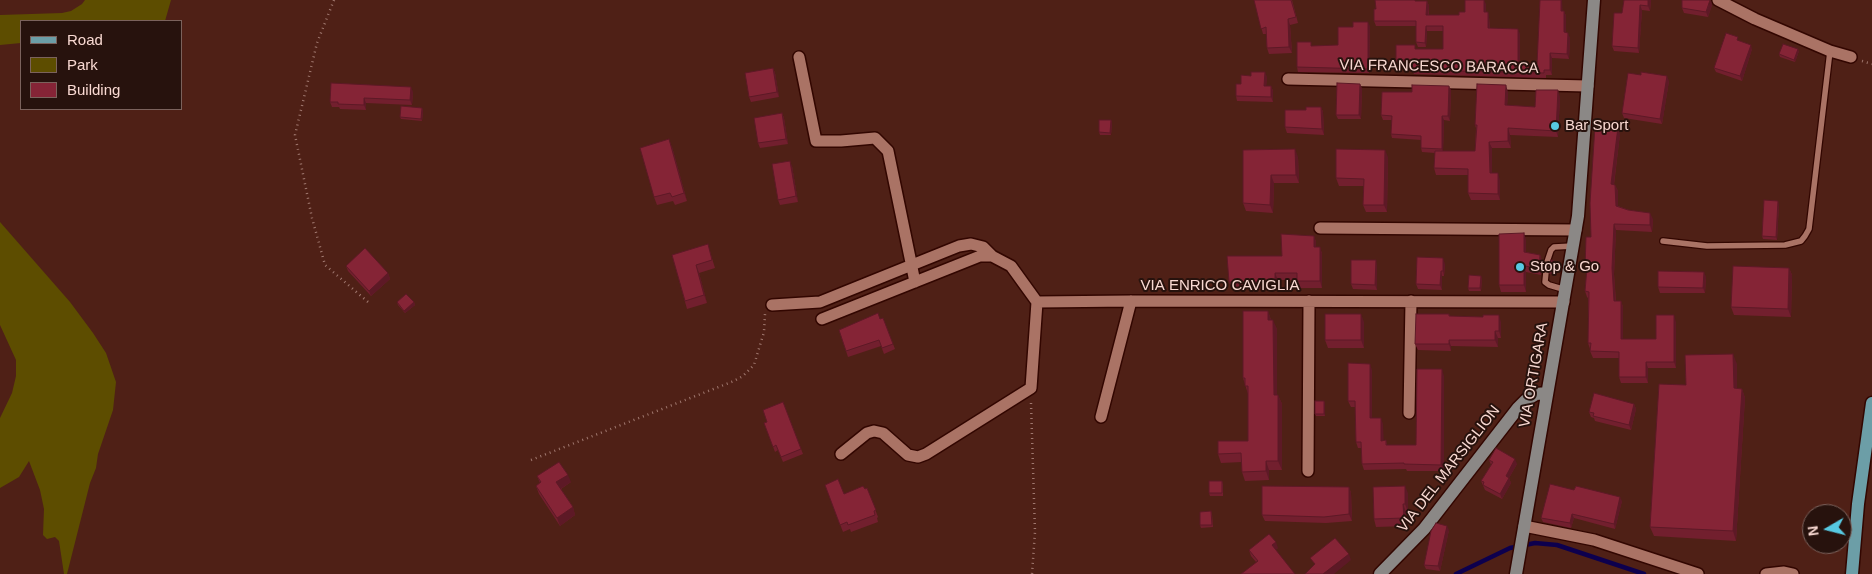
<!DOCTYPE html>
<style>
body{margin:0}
#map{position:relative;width:1872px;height:574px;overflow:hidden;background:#4f2016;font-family:Arial,sans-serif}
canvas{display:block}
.legend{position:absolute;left:20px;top:20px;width:162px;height:90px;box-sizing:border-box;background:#27120d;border:1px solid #7b625c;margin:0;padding:6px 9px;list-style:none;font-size:15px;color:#f9d9d2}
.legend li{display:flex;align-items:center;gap:10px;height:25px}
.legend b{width:25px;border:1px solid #7b625c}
.north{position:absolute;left:1802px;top:504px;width:50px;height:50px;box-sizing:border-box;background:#27120d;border:1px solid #7b625c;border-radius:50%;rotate:262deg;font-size:14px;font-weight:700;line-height:20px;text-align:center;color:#f9d9d2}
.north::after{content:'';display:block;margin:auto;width:18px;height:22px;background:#57c9e2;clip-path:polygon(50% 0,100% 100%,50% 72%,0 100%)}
</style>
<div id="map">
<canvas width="1872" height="574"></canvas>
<ul class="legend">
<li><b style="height:6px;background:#6c9ea7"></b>Road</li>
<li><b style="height:14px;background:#5d4d00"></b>Park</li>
<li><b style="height:14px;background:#852436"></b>Building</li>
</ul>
<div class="north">N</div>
</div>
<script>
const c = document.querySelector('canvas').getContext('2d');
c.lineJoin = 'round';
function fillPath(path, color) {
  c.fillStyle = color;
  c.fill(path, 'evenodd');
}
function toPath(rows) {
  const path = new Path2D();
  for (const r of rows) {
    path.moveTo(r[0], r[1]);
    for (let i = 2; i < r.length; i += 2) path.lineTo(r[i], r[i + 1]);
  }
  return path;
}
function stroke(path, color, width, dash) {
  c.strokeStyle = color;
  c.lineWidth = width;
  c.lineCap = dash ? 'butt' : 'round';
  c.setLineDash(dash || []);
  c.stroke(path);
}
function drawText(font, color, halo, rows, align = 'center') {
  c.font = font + ' Arial,sans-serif';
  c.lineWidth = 4;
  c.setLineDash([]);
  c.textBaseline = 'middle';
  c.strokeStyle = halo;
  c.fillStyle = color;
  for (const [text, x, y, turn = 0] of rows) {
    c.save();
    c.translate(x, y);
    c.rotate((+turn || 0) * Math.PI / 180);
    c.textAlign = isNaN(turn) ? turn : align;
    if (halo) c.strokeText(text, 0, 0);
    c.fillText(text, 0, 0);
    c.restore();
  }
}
const green = toPath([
 [85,0,171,0,165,21,21,21,21,43,0,45,0,15,62,13,71,11,82,4],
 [0,222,70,302,93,333,106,353,116,382,113,410,98,454,96,468,90,483,67,574,64,574,59,541,55,537,47,539,43,535,44,509,40,490,29,461,19,477,0,488,0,418,12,393,16,376,16,360,0,325]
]);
const stream = toPath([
 [1456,574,1510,548,1535,543,1557,545,1644,574]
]);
const path = toPath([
 [334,0,317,43,295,135,312,218,325,265,368,302],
 [1862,61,1872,64],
 [1031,403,1035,532,1032,574],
 [531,460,734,381,743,376,754,365,764,332,765,314]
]);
const lane = toPath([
 [1663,241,1707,246,1785,245,1801,241,1805,236,1809,229,1830,51],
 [1566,290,1549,285,1545,282,1547,262,1551,250,1554,247,1573,246]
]);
const street = toPath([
 [1718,0,1755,19,1830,51,1851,57],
 [799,57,816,141,841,141,875,138,888,151,915,282],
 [1288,79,1588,86],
 [1320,228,1576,230],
 [772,305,820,302,959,246,971,244,983,247,992,256],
 [822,319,980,256,992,256,1011,266,1037,302,1131,301,1564,302],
 [1409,413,1411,301],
 [1101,417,1131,301],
 [841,454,867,433,874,431,883,433,908,455,918,457,926,454,1031,388,1037,302],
 [1308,471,1309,301],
 [1524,526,1594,540,1698,574],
 [1766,574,1784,572,1793,574]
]);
const secondary = toPath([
 [1380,574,1424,529,1518,408,1526,400,1536,394,1547,393],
 [1516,574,1578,216,1594,0]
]);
const primary = toPath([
 [1852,574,1858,504,1872,403]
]);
const wall = toPath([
 [1254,0,1292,0,1298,23,1290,25,1292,53,1269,54,1267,48,1266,34,1263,34],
 [1624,0,1651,0,1650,11,1642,10,1639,53,1614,51,1612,46,1622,13],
 [1391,1,1427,1,1429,6,1429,15,1459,15,1486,4,1486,12,1488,12,1489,17,1490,28,1520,34,1520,64,1537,64,1563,11,1564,11,1566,16,1566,33,1570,38,1569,59,1552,58,1552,75,1546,75,1546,78,1414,74,1412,70,1412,65,1398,64,1396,60,1417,49,1443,49,1443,31,1427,31,1426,47,1418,47,1416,42,1416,26,1376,26,1374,21,1376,9],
 [1712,5,1708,17,1684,13,1682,8],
 [1370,26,1369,73,1298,72,1297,67,1312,46,1338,45],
 [1740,41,1752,49,1742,81,1716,72,1714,68],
 [1799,51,1795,62,1780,57,1779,54],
 [773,68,775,73,779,97,751,102,749,97],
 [1641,75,1669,81,1662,124,1624,118,1622,113],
 [1267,77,1266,86,1271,86,1273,91,1273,102,1237,101,1236,96,1241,84],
 [1362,88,1361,119,1338,119,1336,115],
 [1451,90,1450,121,1444,120,1443,151,1475,151,1476,128,1475,125,1508,92,1507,105,1535,107,1560,97,1558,137,1510,135,1511,148,1492,148,1492,173,1500,180,1500,200,1471,200,1468,193,1468,175,1436,175,1434,168,1435,153,1422,152,1421,148,1421,140,1392,138,1391,134,1392,120,1383,120,1381,115,1412,92],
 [413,92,412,105,366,103,366,110,340,109,339,107,332,107,330,102],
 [1321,107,1323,112,1324,135,1287,133,1285,127,1306,110],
 [422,108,423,111,422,121,401,119,400,117],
 [782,113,784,118,788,144,760,148,758,143],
 [1111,120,1112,123,1111,135,1100,135,1099,132],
 [1620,134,1614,185,1615,185,1618,191,1618,206,1653,219,1652,232,1616,230,1614,274,1616,301,1621,301,1623,307,1623,339,1656,339,1676,322,1676,368,1648,368,1648,383,1621,383,1619,377,1619,358,1593,358,1590,351,1591,349,1590,349,1588,343,1588,298,1587,297,1585,291,1587,273,1585,268,1591,237],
 [672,147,687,201,675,205,673,201,657,205,654,197],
 [1243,150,1298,157,1299,183,1274,183,1273,213,1246,211,1243,203],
 [1388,157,1387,212,1366,212,1363,205,1364,186,1339,186,1336,178],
 [792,166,798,202,780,205,778,200],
 [1779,204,1777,240,1763,239,1762,236],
 [1314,236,1316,242,1316,247,1320,247,1322,254,1322,288,1300,288,1297,280,1278,280,1278,289,1232,289,1229,282,1282,256],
 [1526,240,1526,252,1540,255,1542,261,1541,275,1526,272,1526,292,1501,292,1499,285],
 [710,252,715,268,699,273,707,303,687,309,672,255],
 [1445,264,1444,276,1442,276,1442,290,1418,289,1416,284],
 [1377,265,1377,290,1353,289,1351,284],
 [346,266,388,273,390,279,371,296,348,271],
 [1789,268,1792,275,1791,317,1734,315,1731,307],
 [1706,277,1705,293,1660,293,1658,287],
 [1482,278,1481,291,1469,291,1468,288],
 [397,302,414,302,415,305,405,313,398,305],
 [1268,311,1271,320,1277,329,1277,395,1278,395,1282,404,1282,470,1269,470,1269,480,1245,481,1242,472,1242,462,1221,463,1218,454,1248,441,1248,394,1243,378],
 [1449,314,1450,316,1501,322,1501,338,1498,338,1498,347,1451,346,1451,351,1418,350,1415,344],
 [883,318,895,349,884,354,881,346,848,357,839,330],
 [1364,322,1364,348,1328,348,1325,340],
 [1737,364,1737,388,1742,389,1745,398,1736,541,1654,536,1650,527,1686,385],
 [1372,370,1372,418,1383,424,1383,441,1386,440,1387,445,1416,445,1444,376,1444,471,1407,471,1406,469,1364,470,1362,464,1361,448,1358,448,1356,442,1355,407,1351,407,1348,401],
 [1324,401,1325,404,1325,416,1316,416,1315,414],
 [783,402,803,454,783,462,778,450,775,452,764,423,767,422],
 [1634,404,1636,409,1631,430,1595,421,1594,418,1591,417,1589,412],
 [1489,460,1517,464,1509,478,1511,483,1502,499,1485,490,1481,481,1491,465],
 [537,476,571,482,561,489,573,507,575,515,560,526,539,494,536,486,540,483],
 [1222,481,1223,484,1223,496,1210,496,1209,493],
 [825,485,844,494,867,488,878,517,877,518,878,522,851,532,850,529,843,532],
 [1349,487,1351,493,1352,521,1326,523,1265,521,1262,515],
 [1408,493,1408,512,1406,512,1406,526,1376,527,1374,519],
 [1622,501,1615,529,1574,518,1571,528,1543,522,1541,518],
 [1211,511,1212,514,1213,527,1201,528,1200,525],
 [1449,530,1440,571,1426,569,1424,565],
 [1278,548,1256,562,1251,556,1249,550]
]);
const shadedWall = toPath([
 [1484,0,1486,4,1486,17,1484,12],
 [1561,0,1562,0,1563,16,1561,11],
 [1648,0,1651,0,1650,11,1648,6],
 [1711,0,1712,5,1708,17,1706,12],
 [1427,1,1429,6,1428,20,1426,15],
 [1640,5,1642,10,1639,53,1638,48],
 [1564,11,1566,16,1566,37,1564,32],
 [1488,12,1489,17,1490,33,1488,28],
 [1288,19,1290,25,1292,53,1289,47],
 [1368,22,1370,26,1369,73,1368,69],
 [1426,26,1427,31,1426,47,1425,43],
 [1518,29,1520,34,1520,69,1518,64],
 [1568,33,1570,38,1569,59,1567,54],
 [1751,45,1752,49,1742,81,1740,76],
 [1798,49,1799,51,1795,62,1794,60],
 [1550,53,1552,58,1552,75,1550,70],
 [773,68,775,73,779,97,777,92],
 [1265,72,1267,77,1266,91,1264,86],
 [1667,76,1669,81,1662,124,1660,119],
 [1360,84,1362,88,1361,119,1359,115],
 [1506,85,1508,92,1507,111,1505,105],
 [1271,86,1273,91,1273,102,1271,97],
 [1449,86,1451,90,1450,121,1448,116],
 [411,87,413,92,412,105,410,100],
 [1558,90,1560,97,1558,137,1556,131],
 [364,98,366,103,366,110,364,105],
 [1321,107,1323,112,1324,135,1322,129],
 [422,108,423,111,422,121,421,119],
 [782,113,784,118,788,144,786,139],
 [1442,116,1444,120,1443,153,1442,149],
 [1111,120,1112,123,1111,135,1110,133],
 [1618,127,1620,134,1613,191,1611,184],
 [1508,128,1510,135,1511,148,1508,141],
 [669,139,672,147,687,201,684,193],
 [1489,142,1492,148,1492,180,1490,173],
 [1295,149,1298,157,1299,183,1296,175],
 [1385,150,1388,157,1387,212,1384,205],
 [790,161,792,166,798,202,796,196],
 [1498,173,1500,180,1500,200,1498,194],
 [1271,175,1274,183,1273,213,1270,205],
 [1615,185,1618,191,1618,212,1616,206],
 [1778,201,1779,204,1777,240,1776,237],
 [1650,213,1653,219,1652,232,1650,225],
 [1614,224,1616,230,1614,274,1616,307,1614,301,1612,268],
 [1524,233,1526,240,1526,258,1524,252],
 [1314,236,1316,242,1316,254,1314,247],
 [1320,247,1322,254,1322,288,1320,281],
 [1540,255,1542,261,1541,275,1539,268],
 [1443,258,1445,264,1444,276,1443,271],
 [1376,260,1377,265,1377,290,1375,285],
 [1554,261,1555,263,1553,276,1552,274],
 [696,265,699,273,707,303,704,295],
 [1524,266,1526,272,1526,292,1524,285],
 [1789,268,1792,275,1791,317,1788,309],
 [1441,271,1442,276,1442,290,1440,285],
 [1704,272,1706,277,1705,293,1703,288],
 [388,273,390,279,371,296,369,291],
 [1275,273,1278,280,1278,289,1275,282],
 [1481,276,1482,278,1481,291,1480,288],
 [1621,301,1623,307,1623,345,1621,339],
 [414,302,415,305,405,313,404,311],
 [1268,311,1271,320,1268,320],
 [1361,314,1364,322,1364,348,1361,340],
 [1499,315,1501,322,1501,338,1499,331],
 [1674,315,1676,322,1676,368,1674,362],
 [1273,320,1277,329,1277,404,1274,395],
 [1495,331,1498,338,1498,347,1495,340],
 [1449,340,1451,346,1451,351,1449,344],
 [1733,354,1737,364,1737,398,1734,388],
 [1646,362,1648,368,1648,383,1646,377],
 [1370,364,1372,370,1372,425,1370,418],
 [1442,369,1444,376,1444,471,1441,465],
 [1742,389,1745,398,1736,541,1733,531],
 [1278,395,1282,404,1282,470,1278,461],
 [1324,401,1325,404,1325,416,1324,414],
 [1634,404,1636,409,1631,430,1629,425],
 [1381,418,1383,424,1384,447,1381,441],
 [1515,459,1517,464,1509,478,1511,483,1502,499,1500,494,1506,476],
 [1266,461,1269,470,1269,480,1266,471],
 [568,475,571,482,559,490,556,482],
 [1405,486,1408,493,1408,512,1405,504],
 [1349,487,1351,493,1352,521,1349,514],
 [1620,497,1622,501,1615,529,1614,524],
 [1403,504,1406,512,1406,526,1404,518],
 [573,507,575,515,560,526,557,518],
 [1572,514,1574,518,1571,528,1570,523],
 [1447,526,1449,530,1440,571,1438,566],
 [1276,542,1278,548,1274,552,1272,545],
 [1349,554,1351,560,1334,574,1323,574]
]);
const building = toPath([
 [1254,0,1291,0,1296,17,1288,19,1289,47,1267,48,1266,27,1261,29,1254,0],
 [1375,0,1415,0,1415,1,1427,1,1426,15,1459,15,1459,12,1465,12,1465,0,1484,0,1484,12,1488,12,1488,28,1518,29,1518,64,1537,64,1540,0,1561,0,1561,11,1564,11,1564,32,1568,33,1567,54,1550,53,1550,70,1544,70,1544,73,1412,70,1412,60,1396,60,1396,45,1415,45,1415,49,1443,49,1443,26,1426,26,1425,43,1416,42,1416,21,1374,21,1374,9,1376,9,1375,0],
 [1624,0,1648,0,1648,6,1640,5,1638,48,1612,46,1614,13,1622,13,1624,0],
 [1682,0,1710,0,1706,12,1682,8,1682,0],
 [1353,22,1368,22,1368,69,1297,67,1297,42,1311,42,1311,46,1338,45,1338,27,1353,27,1353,22],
 [1726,33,1738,37,1737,40,1751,45,1740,76,1714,68,1726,33],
 [1783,44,1798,49,1794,60,1779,54,1783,44],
 [773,68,777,92,749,97,745,73,773,68],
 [1251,72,1265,72,1264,86,1271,86,1271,97,1236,96,1236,84,1241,84,1241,75,1251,76,1251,72],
 [1641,72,1667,76,1660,119,1622,113,1628,73,1641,75,1641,72],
 [331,83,411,87,410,100,364,98,364,105,338,104,338,102,330,102,331,83],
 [1337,83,1360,84,1359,115,1336,115,1337,83],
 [1477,84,1506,85,1505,105,1535,107,1536,90,1558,90,1556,131,1508,128,1508,141,1489,142,1490,173,1498,173,1498,194,1468,193,1468,169,1434,168,1435,151,1475,151,1477,125,1475,125,1477,84],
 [1412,85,1449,86,1448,116,1442,116,1442,149,1421,148,1421,136,1391,134,1392,116,1381,115,1382,92,1412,92,1412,85],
 [401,106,422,108,421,119,400,117,401,106],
 [1306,107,1321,107,1322,129,1285,127,1285,110,1306,110,1306,107],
 [782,113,786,139,758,143,754,118,782,113],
 [1099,120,1111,120,1110,133,1099,132,1099,120],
 [1595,126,1618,127,1611,184,1615,185,1616,206,1628,210,1650,213,1650,225,1614,224,1612,268,1614,301,1621,301,1621,339,1656,339,1656,315,1674,315,1674,362,1646,362,1646,377,1619,377,1619,352,1590,351,1591,343,1588,343,1589,292,1585,291,1587,268,1585,268,1586,237,1591,237,1590,203,1595,126],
 [669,139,684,193,672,197,670,193,654,197,640,148,669,139],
 [1295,149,1296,175,1271,175,1270,205,1243,203,1243,150,1295,149],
 [1336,149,1385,150,1384,205,1363,205,1364,179,1336,178,1336,149],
 [790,161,796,196,778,200,772,164,790,161],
 [1764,200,1778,201,1776,237,1762,236,1764,200],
 [1524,233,1524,252,1540,255,1539,268,1524,266,1524,285,1499,285,1499,234,1524,233],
 [1281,234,1314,236,1314,247,1320,247,1320,281,1297,281,1297,273,1275,273,1275,282,1229,282,1227,256,1282,256,1281,234],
 [708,244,712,260,696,265,704,295,685,301,672,255,708,244],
 [365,248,388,273,369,291,346,266,365,248],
 [1417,257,1443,258,1443,271,1441,271,1440,285,1416,284,1417,257],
 [1351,260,1376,260,1375,285,1351,284,1351,260],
 [1551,260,1554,261,1552,274,1549,273,1551,260],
 [1733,266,1789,268,1788,309,1731,307,1733,266],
 [1658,271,1704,272,1703,288,1658,287,1658,271],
 [1469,275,1481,276,1480,288,1468,288,1469,275],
 [406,294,414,302,404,311,397,302,406,294],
 [1243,311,1268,311,1268,320,1273,320,1274,395,1278,395,1278,461,1266,461,1266,471,1242,472,1241,453,1218,454,1218,441,1248,441,1248,386,1245,386,1245,378,1243,378,1243,311],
 [878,313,880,319,883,318,893,344,882,348,879,340,846,351,839,330,878,313],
 [1325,314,1361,314,1361,340,1325,340,1325,314],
 [1416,314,1449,314,1449,316,1483,317,1483,315,1499,315,1499,331,1495,331,1495,340,1449,340,1449,344,1415,344,1416,314],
 [1733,354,1734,388,1742,389,1733,531,1650,527,1659,384,1686,385,1685,355,1733,354],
 [1348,363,1370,364,1370,418,1381,418,1381,441,1386,440,1386,445,1416,445,1417,369,1442,369,1441,465,1404,464,1404,463,1362,464,1361,442,1356,442,1355,401,1348,401,1348,363],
 [1594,393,1634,404,1629,425,1593,416,1594,413,1589,412,1594,393],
 [1315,401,1324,401,1324,414,1315,414,1315,401],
 [783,402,801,449,781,457,776,445,773,447,764,423,767,422,763,410,783,402],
 [1496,448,1515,459,1506,476,1509,478,1500,494,1483,485,1484,482,1481,481,1493,462,1489,460,1496,448],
 [559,462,568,475,556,482,573,507,557,518,536,486,541,482,537,476,559,462],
 [838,479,844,494,863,486,865,489,867,488,876,510,874,511,875,515,848,525,847,522,840,525,825,485,838,479],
 [1209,481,1222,481,1222,493,1209,493,1209,481],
 [1550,484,1574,490,1576,486,1620,497,1614,524,1572,514,1570,523,1541,518,1550,484],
 [1262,486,1349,487,1349,514,1324,517,1262,515,1262,486],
 [1405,486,1405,504,1403,504,1404,518,1374,519,1373,487,1405,486],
 [1211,511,1212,525,1200,525,1200,512,1211,511],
 [1436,523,1447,526,1438,566,1424,565,1431,531,1436,523],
 [1269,534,1276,542,1272,545,1295,574,1241,574,1258,561,1249,550,1269,534],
 [1335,538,1349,554,1323,574,1305,574,1315,564,1310,558,1335,538]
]);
const markers = [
 [1555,126,5,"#57c9e2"],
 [1520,267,5,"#57c9e2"]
];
const streetNames = [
 ["VIA FRANCESCO BARACCA",1439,67,1],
 ["VIA ENRICO CAVIGLIA",1220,286],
 ["VIA ORTIGARA",1534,375,-80],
 ["VIA DEL MARSIGLION",1449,469,-52]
];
const poiNames = [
 ["Bar Sport",1565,126],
 ["Stop & Go",1530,267]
];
fillPath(green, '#5d4d00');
stroke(stream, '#0d004e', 4.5);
stroke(lane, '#320600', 8);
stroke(street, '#320600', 14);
stroke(secondary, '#320600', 15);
stroke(primary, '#320600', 15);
stroke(path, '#a0786f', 2.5, [1, 4]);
stroke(lane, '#aa7365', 5.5);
stroke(street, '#aa7365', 11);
stroke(secondary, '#8b8886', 12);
stroke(primary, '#6c9ea7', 12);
fillPath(wall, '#721f2e');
fillPath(shadedWall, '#5d1926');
fillPath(building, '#852436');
stroke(building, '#5d1926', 1);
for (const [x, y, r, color] of markers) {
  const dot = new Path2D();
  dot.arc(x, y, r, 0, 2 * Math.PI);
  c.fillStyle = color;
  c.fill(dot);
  stroke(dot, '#27120d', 2);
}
drawText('15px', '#f9d9d2', '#27120d', streetNames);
drawText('15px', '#f9d9d2', '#27120d', poiNames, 'left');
</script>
